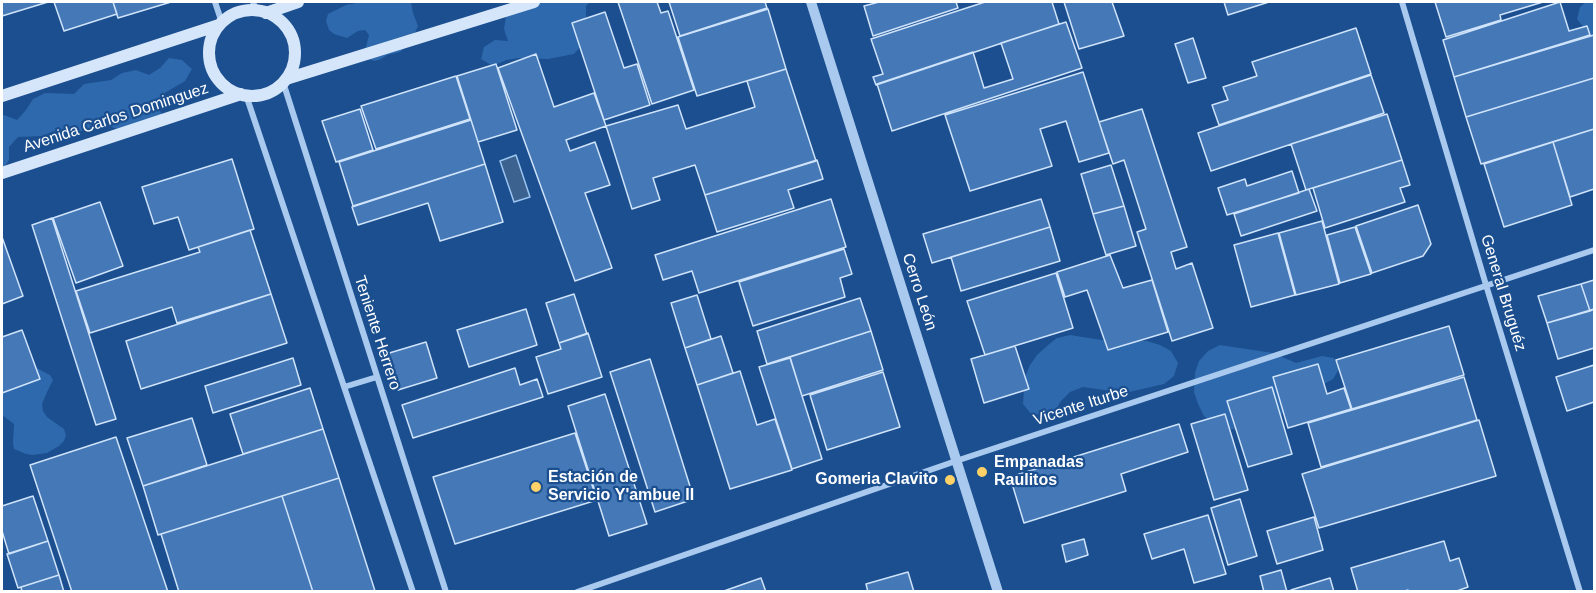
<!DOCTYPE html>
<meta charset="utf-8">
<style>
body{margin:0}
#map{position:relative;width:1596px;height:593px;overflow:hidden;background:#1b4f8f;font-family:Helvetica,sans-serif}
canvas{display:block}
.frame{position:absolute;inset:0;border:3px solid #fff;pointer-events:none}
</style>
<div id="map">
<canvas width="1596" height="593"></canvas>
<div class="frame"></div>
</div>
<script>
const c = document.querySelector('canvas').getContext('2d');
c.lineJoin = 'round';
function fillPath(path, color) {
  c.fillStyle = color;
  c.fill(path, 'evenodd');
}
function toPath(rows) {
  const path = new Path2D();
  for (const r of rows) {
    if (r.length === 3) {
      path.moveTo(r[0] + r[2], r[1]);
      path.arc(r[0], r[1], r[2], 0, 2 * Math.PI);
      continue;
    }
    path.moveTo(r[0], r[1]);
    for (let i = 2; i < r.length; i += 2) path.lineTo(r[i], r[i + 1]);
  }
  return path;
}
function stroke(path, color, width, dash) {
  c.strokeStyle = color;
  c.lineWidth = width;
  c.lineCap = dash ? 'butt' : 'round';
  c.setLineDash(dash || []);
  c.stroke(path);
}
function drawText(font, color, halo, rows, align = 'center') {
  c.font = font + ' Helvetica,sans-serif';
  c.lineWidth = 4.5;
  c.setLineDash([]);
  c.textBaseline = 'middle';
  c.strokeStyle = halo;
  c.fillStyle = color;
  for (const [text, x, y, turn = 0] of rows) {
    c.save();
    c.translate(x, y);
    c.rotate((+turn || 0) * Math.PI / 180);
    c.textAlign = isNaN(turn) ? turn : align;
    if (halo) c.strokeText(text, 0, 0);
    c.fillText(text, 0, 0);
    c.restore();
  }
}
const green = toPath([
 [362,2,411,2,413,13,418,26,410,44,400,52,387,55,381,59,375,61,368,59,364,55,369,35,365,30,358,31,347,38,334,34,329,30,326,21,328,14,346,5],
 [524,2,590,2,586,6,586,32,583,44,574,54,548,59,519,58,506,60,493,66,481,59,484,47,495,40,508,41,504,29,506,16],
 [1586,2,1594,2,1594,41,1577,19,1580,7],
 [169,58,182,60,192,69,185,81,163,94,156,104,163,116,155,127,143,133,129,133,106,125,67,134,54,131,43,136,18,137,9,147,9,160,2,171,2,116,4,115,17,120,26,110,33,99,45,93,74,94,84,84,111,80,122,73,136,70,149,75,160,68],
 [1070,335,1108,341,1147,341,1160,345,1171,351,1178,363,1174,376,1164,384,1125,393,1083,387,1070,392,1061,401,1054,413,1032,415,1023,404,1025,377,1030,365,1037,355,1048,345,1057,338],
 [1220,345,1273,353,1296,363,1322,356,1334,358,1339,369,1333,379,1286,405,1276,429,1263,435,1215,426,1204,416,1198,404,1194,392,1195,373,1199,361,1208,351],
 [31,365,50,375,53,380,47,392,42,404,43,411,47,417,64,429,66,435,64,441,59,446,47,453,33,455,26,454,14,449,13,443,14,424,2,415,2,369,10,366]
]);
const water = toPath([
 [516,155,530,197,514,202,500,161,516,155]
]);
const building = toPath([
 [2,2,48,2,2,16,2,2],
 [54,2,113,2,117,14,64,31,54,2],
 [113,2,171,2,118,18,113,2],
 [618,2,657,2,661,13,668,11,694,90,652,104,618,2],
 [669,2,765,2,767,8,680,36,669,2],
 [879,2,956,2,958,8,873,36,864,6,879,2],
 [985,2,1052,2,1059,24,876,85,873,77,883,74,871,39,985,2],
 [1064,2,1112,2,1124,36,1079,49,1064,2],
 [1224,2,1269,2,1228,15,1224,2],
 [1435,2,1543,2,1500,15,1501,20,1446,37,1435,2],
 [1560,2,1569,31,1587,26,1590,35,1454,77,1443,40,1560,2],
 [768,9,786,69,697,96,678,37,768,9],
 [605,12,624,68,637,64,650,105,604,120,572,23,605,12],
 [1066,22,1082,68,892,131,877,84,973,52,984,88,1013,79,1001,43,1066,22],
 [1356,28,1371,74,1219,125,1212,105,1228,100,1223,87,1257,76,1252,62,1356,28],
 [1594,35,1594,78,1466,117,1454,77,1594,35],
 [1193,38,1206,78,1188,83,1175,44,1193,38],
 [536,54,554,107,594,93,606,126,566,140,570,151,595,142,610,185,585,193,612,268,575,281,498,68,536,54],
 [496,64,517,130,478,142,457,76,496,64],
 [786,69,816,161,705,195,695,165,653,178,660,200,632,209,606,126,678,105,686,129,755,107,747,81,786,69],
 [1083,72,1109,153,1079,162,1066,121,1040,129,1052,166,970,191,945,115,1083,72],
 [1371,75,1384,113,1211,171,1198,133,1371,75],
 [456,76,470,119,376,149,361,106,456,76],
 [1594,78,1594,129,1481,164,1466,117,1594,78],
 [360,109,373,150,336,162,322,121,360,109],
 [1142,109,1187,247,1171,252,1176,269,1192,263,1213,328,1172,341,1137,232,1146,229,1124,160,1113,164,1099,122,1142,109],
 [1387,114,1402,160,1306,190,1291,144,1387,114],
 [471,120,485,164,353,206,339,162,471,120],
 [1594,129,1594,189,1570,197,1553,142,1594,129],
 [1553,142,1572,205,1504,227,1484,164,1553,142],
 [232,159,254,229,189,250,178,217,154,224,142,187,232,159],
 [817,160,823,179,788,190,794,208,717,232,705,195,817,160],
 [1402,160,1410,185,1400,188,1405,202,1325,228,1313,188,1402,160],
 [485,164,503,222,440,241,428,203,358,225,352,207,485,164],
 [1111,165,1124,206,1093,214,1081,174,1111,165],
 [1292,171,1299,193,1227,215,1218,188,1245,179,1247,186,1292,171],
 [1309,189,1317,211,1241,236,1234,214,1309,189],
 [831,199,846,247,699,293,692,271,663,280,655,255,831,199],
 [1041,199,1050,227,932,263,923,234,1041,199],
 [100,202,123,266,76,283,53,218,100,202],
 [1418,205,1431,244,1423,256,1372,273,1356,226,1418,205],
 [1124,206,1136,246,1106,255,1093,214,1124,206],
 [52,218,116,419,96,425,32,225,52,218],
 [1322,221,1339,284,1296,295,1279,233,1322,221],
 [1050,227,1060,261,961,291,951,257,1050,227],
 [1355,227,1371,274,1340,283,1327,235,1355,227],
 [250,230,271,294,177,323,172,307,90,333,76,291,200,252,198,247,250,230],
 [1278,233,1295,295,1251,307,1234,245,1278,233],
 [2,237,23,296,2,304,2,237],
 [844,249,852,274,840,278,845,297,753,326,739,282,844,249],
 [1110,255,1123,288,1152,280,1168,332,1108,350,1087,290,1065,297,1057,272,1110,255],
 [1056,273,1073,328,985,355,967,301,1056,273],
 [1594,280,1594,309,1590,311,1581,284,1594,280],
 [1581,284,1590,311,1547,323,1538,296,1581,284],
 [271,294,287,343,141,389,126,341,271,294],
 [574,294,587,334,559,343,546,303,574,294],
 [697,295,711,339,685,348,671,303,697,295],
 [860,298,871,331,767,364,757,331,860,298],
 [526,309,537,345,469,367,457,330,526,309],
 [1594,309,1594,348,1558,359,1547,323,1594,309],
 [1449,326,1464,375,1352,409,1336,360,1449,326],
 [22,330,40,379,2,393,2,337,22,330],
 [871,331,883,370,802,396,790,357,871,331],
 [588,333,602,377,548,394,536,357,561,349,559,343,588,333],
 [721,336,733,373,697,385,685,348,721,336],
 [426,342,437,378,398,390,386,354,426,342],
 [1015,346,1029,389,984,403,971,359,1015,346],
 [293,358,301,385,213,413,205,386,293,358],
 [790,358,822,459,792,469,759,367,790,358],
 [650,359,694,499,655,512,610,372,650,359],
 [1318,364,1327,394,1344,388,1351,409,1288,428,1273,377,1318,364],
 [1594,365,1594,402,1567,411,1556,377,1594,365],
 [515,368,520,385,537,379,543,397,413,438,402,405,515,368],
 [740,371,757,425,775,419,792,470,730,489,697,385,740,371],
 [883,372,900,427,827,450,810,395,883,372],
 [1464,377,1477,420,1321,467,1308,423,1464,377],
 [1272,387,1292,454,1248,467,1227,401,1272,387],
 [310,388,323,429,243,454,230,414,310,388],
 [605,394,647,524,609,536,568,406,605,394],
 [1225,414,1248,490,1214,500,1191,424,1225,414],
 [192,418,207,465,143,486,127,438,192,418],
 [1479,420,1496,476,1319,528,1302,474,1479,420],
 [1179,424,1188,452,1121,474,1126,491,1024,523,1010,477,1179,424],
 [323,429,339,478,158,535,143,486,323,429],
 [575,433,597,500,455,544,433,477,575,433],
 [116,437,168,592,72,592,30,465,116,437],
 [339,478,375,591,373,592,313,592,282,496,339,478],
 [33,496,48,541,9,554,2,531,2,506,33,496],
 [282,496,313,592,179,592,161,534,282,496],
 [1240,499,1257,556,1228,565,1211,508,1240,499],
 [1208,515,1226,574,1194,583,1184,549,1152,559,1144,534,1208,515],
 [1314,517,1323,550,1277,564,1267,531,1314,517],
 [1084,539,1088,555,1066,562,1062,545,1084,539],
 [48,541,59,575,18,588,7,554,48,541],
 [1444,541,1450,561,1459,558,1468,587,1454,592,1408,592,1408,590,1402,592,1358,592,1351,568,1444,541],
 [1281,570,1287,592,1264,592,1260,576,1281,570],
 [908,572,914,592,868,592,866,584,908,572],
 [59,575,64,592,22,592,21,587,59,575],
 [761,578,766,592,721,592,761,578],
 [1330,578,1334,592,1291,592,1291,590,1330,578]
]);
const minor = toPath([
 [215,2,222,23],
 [253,2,256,10],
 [1402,2,1486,285,1580,592],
 [283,82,446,592],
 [246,95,413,592],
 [344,387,377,377],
 [577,592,956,461,1594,250]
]);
const tertiary = toPath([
 [811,2,998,592]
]);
const secondary = toPath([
 [252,53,43],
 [266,13,298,2],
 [286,79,534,2],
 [2,96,219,25],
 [2,173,241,94]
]);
const markers = [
 [982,472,6,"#ffd166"],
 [950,480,6,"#ffd166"],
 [536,487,6,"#ffd166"]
];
const streetNames = [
 ["Avenida Carlos Dominguez",116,118,-18],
 ["Cerro León",919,292,72],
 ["General Bruguéz",1503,293,73],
 ["Teniente Herrero",377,333,72],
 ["Vicente Iturbe",1081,406,-18]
];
const poiNames = [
 ["Empanadas",994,463],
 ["Raulitos",994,481],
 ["Estación de",548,478],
 ["Servicio Y'ambue II",548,496],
 ["Gomeria Clavito",938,480,"right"]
];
fillPath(green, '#2e69ad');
fillPath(water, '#3c6290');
stroke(water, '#9cc4f0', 1.5);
fillPath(building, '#4478b7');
stroke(building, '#cfe3fa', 1.5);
stroke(minor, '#a9c9ee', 6);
stroke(tertiary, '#a9c9ee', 10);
stroke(secondary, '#d6e6fa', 12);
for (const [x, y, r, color] of markers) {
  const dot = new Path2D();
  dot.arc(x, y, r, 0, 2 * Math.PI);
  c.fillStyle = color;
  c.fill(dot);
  stroke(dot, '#1b4f8f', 2);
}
drawText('16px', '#fff', '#1b4f8f', streetNames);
drawText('bold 16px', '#fff', '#1b4f8f', poiNames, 'left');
</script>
